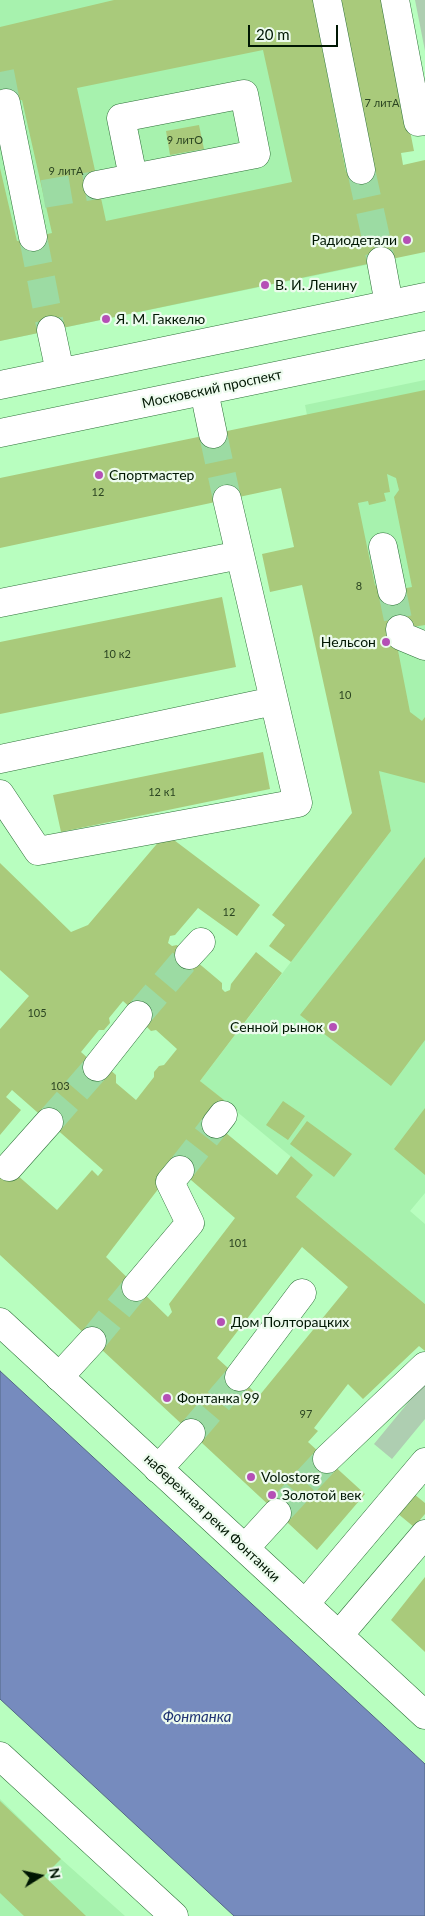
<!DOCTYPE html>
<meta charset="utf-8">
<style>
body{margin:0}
#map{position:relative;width:425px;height:1916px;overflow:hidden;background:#b8febf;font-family:Lato,sans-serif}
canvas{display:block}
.north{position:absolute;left:15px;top:1851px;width:50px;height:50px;-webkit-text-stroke:4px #edfbee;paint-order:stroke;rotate:80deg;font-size:14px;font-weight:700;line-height:20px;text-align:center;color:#001703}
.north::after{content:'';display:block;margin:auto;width:18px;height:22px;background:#001703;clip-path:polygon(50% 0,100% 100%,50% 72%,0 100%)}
.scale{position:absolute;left:248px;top:25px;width:90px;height:22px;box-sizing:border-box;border:2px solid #001703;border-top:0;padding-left:6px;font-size:15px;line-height:18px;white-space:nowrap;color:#001703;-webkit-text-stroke:4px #edfbee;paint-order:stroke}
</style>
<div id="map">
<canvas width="425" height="1916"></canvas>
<div class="north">N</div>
<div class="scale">20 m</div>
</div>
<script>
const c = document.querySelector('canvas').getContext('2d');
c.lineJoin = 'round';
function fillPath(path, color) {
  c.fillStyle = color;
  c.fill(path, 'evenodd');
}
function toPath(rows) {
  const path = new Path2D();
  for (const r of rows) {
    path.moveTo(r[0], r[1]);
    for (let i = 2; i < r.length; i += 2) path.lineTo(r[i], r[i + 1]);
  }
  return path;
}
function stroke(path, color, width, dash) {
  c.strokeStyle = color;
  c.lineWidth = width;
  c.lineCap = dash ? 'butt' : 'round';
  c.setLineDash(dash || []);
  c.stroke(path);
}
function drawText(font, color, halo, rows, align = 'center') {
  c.font = font + ' Lato,sans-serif';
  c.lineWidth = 4.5;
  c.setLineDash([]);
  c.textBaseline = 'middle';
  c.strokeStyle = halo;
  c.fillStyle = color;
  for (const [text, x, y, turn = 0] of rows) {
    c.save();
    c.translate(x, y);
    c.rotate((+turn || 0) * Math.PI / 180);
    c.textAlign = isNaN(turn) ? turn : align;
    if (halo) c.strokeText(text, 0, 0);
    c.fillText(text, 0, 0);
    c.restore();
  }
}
const built = toPath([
 [0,0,338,0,372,169,395,259,0,341],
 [425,380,425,1193,410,1211,425,1224,425,1304,296,1197,313,1175,200,1081,391,831,305,405],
 [0,1799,61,1859,125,1916,0,1916]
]);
const green = toPath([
 [415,0,425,0,425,51],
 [425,1382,425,1419,392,1459,374,1444]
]);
const water = toPath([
 [0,1371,425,1764,425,1916,234,1916,0,1699,0,1371]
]);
const building = toPath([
 [114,0,313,0,346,172,372,169,338,0,384,0,414,151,401,153,403,165,425,160,425,252,0,341,0,168,17,241,52,233,22,100,0,104,0,27],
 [263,50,292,182,106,221,77,88],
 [199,125,204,149,170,155,166,131],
 [425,390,425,625,394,630,410,712,422,721,425,717,425,783,379,771,391,831,291,962,269,946,285,925,272,915,352,813,302,585,270,592,262,554,294,547,281,488,0,548,0,478],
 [387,474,396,478,399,490,394,497,412,587,384,592,375,585,358,503,368,501,369,505,386,501,384,493,390,492],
 [222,597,236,667,0,714,0,642],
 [263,752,270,789,61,832,53,795],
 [170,837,260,905,237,936,198,908,175,935,170,936,168,943,172,946,177,945,222,983,222,989,225,992,230,990,231,984,256,952,282,973,200,1081,224,1100,209,1119,277,1175,291,1156,313,1175,296,1197,425,1304,425,1351,419,1346,363,1399,348,1384,314,1428,318,1431,308,1442,365,1494,317,1550,0,1255,0,1160,57,1210,92,1170,98,1176,103,1170,12,1090,6,1097,21,1110,0,1135,0,1029,29,996,0,970,0,863,71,932,88,925,161,839],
 [123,1001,143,1019,144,1024,151,1031,156,1030,177,1049,164,1065,159,1066,154,1072,154,1077,136,1100,116,1083,116,1075,108,1068,101,1070,81,1052,99,1030,104,1030,110,1023,109,1018],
 [169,1161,235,1218,169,1304,172,1312,168,1317,106,1257,169,1175,164,1167],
 [302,1247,348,1287,259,1396,217,1358],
 [425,857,425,1040,391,1086,300,1015],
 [283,1101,305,1116,288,1140,266,1125],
 [425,1108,425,1175,394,1149],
 [307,1121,352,1154,334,1177,290,1144],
 [414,1494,425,1503,425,1514,414,1527,397,1513],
 [425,1577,425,1652,391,1620],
 [0,1801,61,1859,44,1876,86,1916,24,1916,0,1893]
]);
const minorTunnel = toPath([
 [0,72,6,103],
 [361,170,381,261],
 [43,194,97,185],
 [33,237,51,330],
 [213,434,227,499],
 [392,591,400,629],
 [138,1015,189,955],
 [49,1122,97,1067],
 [180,1170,216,1124],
 [92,1341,136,1287],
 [191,1433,239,1377],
 [277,1513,327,1459]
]);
const minor = toPath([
 [327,0,361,170],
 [395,0,418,122,425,121],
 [6,103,33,237],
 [97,185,256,154,244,94,121,118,133,177],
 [381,261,389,304],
 [51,330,60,372],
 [204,391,213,434],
 [383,547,392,591],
 [0,603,240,555],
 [400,629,401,636,425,646],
 [0,759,274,701],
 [0,794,38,851,298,803,227,499],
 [189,955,201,942],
 [97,1067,138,1015],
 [216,1124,223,1115],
 [9,1167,49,1122],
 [136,1287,190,1223,170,1182,180,1170],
 [59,1377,92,1341],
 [239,1377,302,1293],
 [327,1459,425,1366],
 [158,1469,191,1433],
 [245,1548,277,1513],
 [305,1604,425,1462],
 [339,1635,425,1534]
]);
const major = toPath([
 [0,385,425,297],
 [0,433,425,345],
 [0,1322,425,1715],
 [0,1756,174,1916]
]);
const markers = [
 [407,240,5,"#b550b6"],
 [265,285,5,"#b550b6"],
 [106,319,5,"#b550b6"],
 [99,475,5,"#b550b6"],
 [386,642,5,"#b550b6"],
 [333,1027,5,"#b550b6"],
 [221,1322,5,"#b550b6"],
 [167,1398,5,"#b550b6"],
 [251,1477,5,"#b550b6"],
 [272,1495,5,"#b550b6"]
];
const numberNames = [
 ["7 литА",382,103],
 ["9 литО",185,140],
 ["9 литА",66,171],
 ["12",98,492],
 ["8",359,586],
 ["10 к2",117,654],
 ["10",345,695],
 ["12 к1",162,792],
 ["12",229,912],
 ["105",37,1013],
 ["103",60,1086],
 ["101",238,1243],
 ["97",306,1414]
];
const poiNames = [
 ["Радиодетали",397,240,"right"],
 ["В. И. Ленину",275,285],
 ["Я. М. Гаккелю",116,319],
 ["Спортмастер",109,475],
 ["Нельсон",376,642,"right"],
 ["Сенной рынок",323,1027,"right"],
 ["Дом Полторацких",231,1322],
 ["Фонтанка 99",177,1398],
 ["Volostorg",261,1477],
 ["Золотой век",282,1495]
];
const streetNames = [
 ["Московский проспект",212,389,-12],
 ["набережная реки Фонтанки",212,1518,43]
];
const waterNames = [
 ["Фонтанка",197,1717]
];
fillPath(built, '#a7f2ae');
fillPath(green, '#aeceb1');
fillPath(water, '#768bbe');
stroke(water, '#536886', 1);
fillPath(building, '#a9ca7b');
stroke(minorTunnel, '#9cdba3', 28, [28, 14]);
stroke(minor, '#2f713a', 29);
stroke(major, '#2f713a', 29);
stroke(minor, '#fff', 28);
stroke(major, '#fff', 28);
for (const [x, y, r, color] of markers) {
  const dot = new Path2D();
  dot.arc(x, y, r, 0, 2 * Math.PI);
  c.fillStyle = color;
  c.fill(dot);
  stroke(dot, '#edfbee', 2);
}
drawText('11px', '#2a4421', null, numberNames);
drawText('14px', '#001703', '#edfbee', poiNames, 'left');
drawText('14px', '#001703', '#edfbee', streetNames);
drawText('italic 15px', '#1f3372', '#edfbee', waterNames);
</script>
